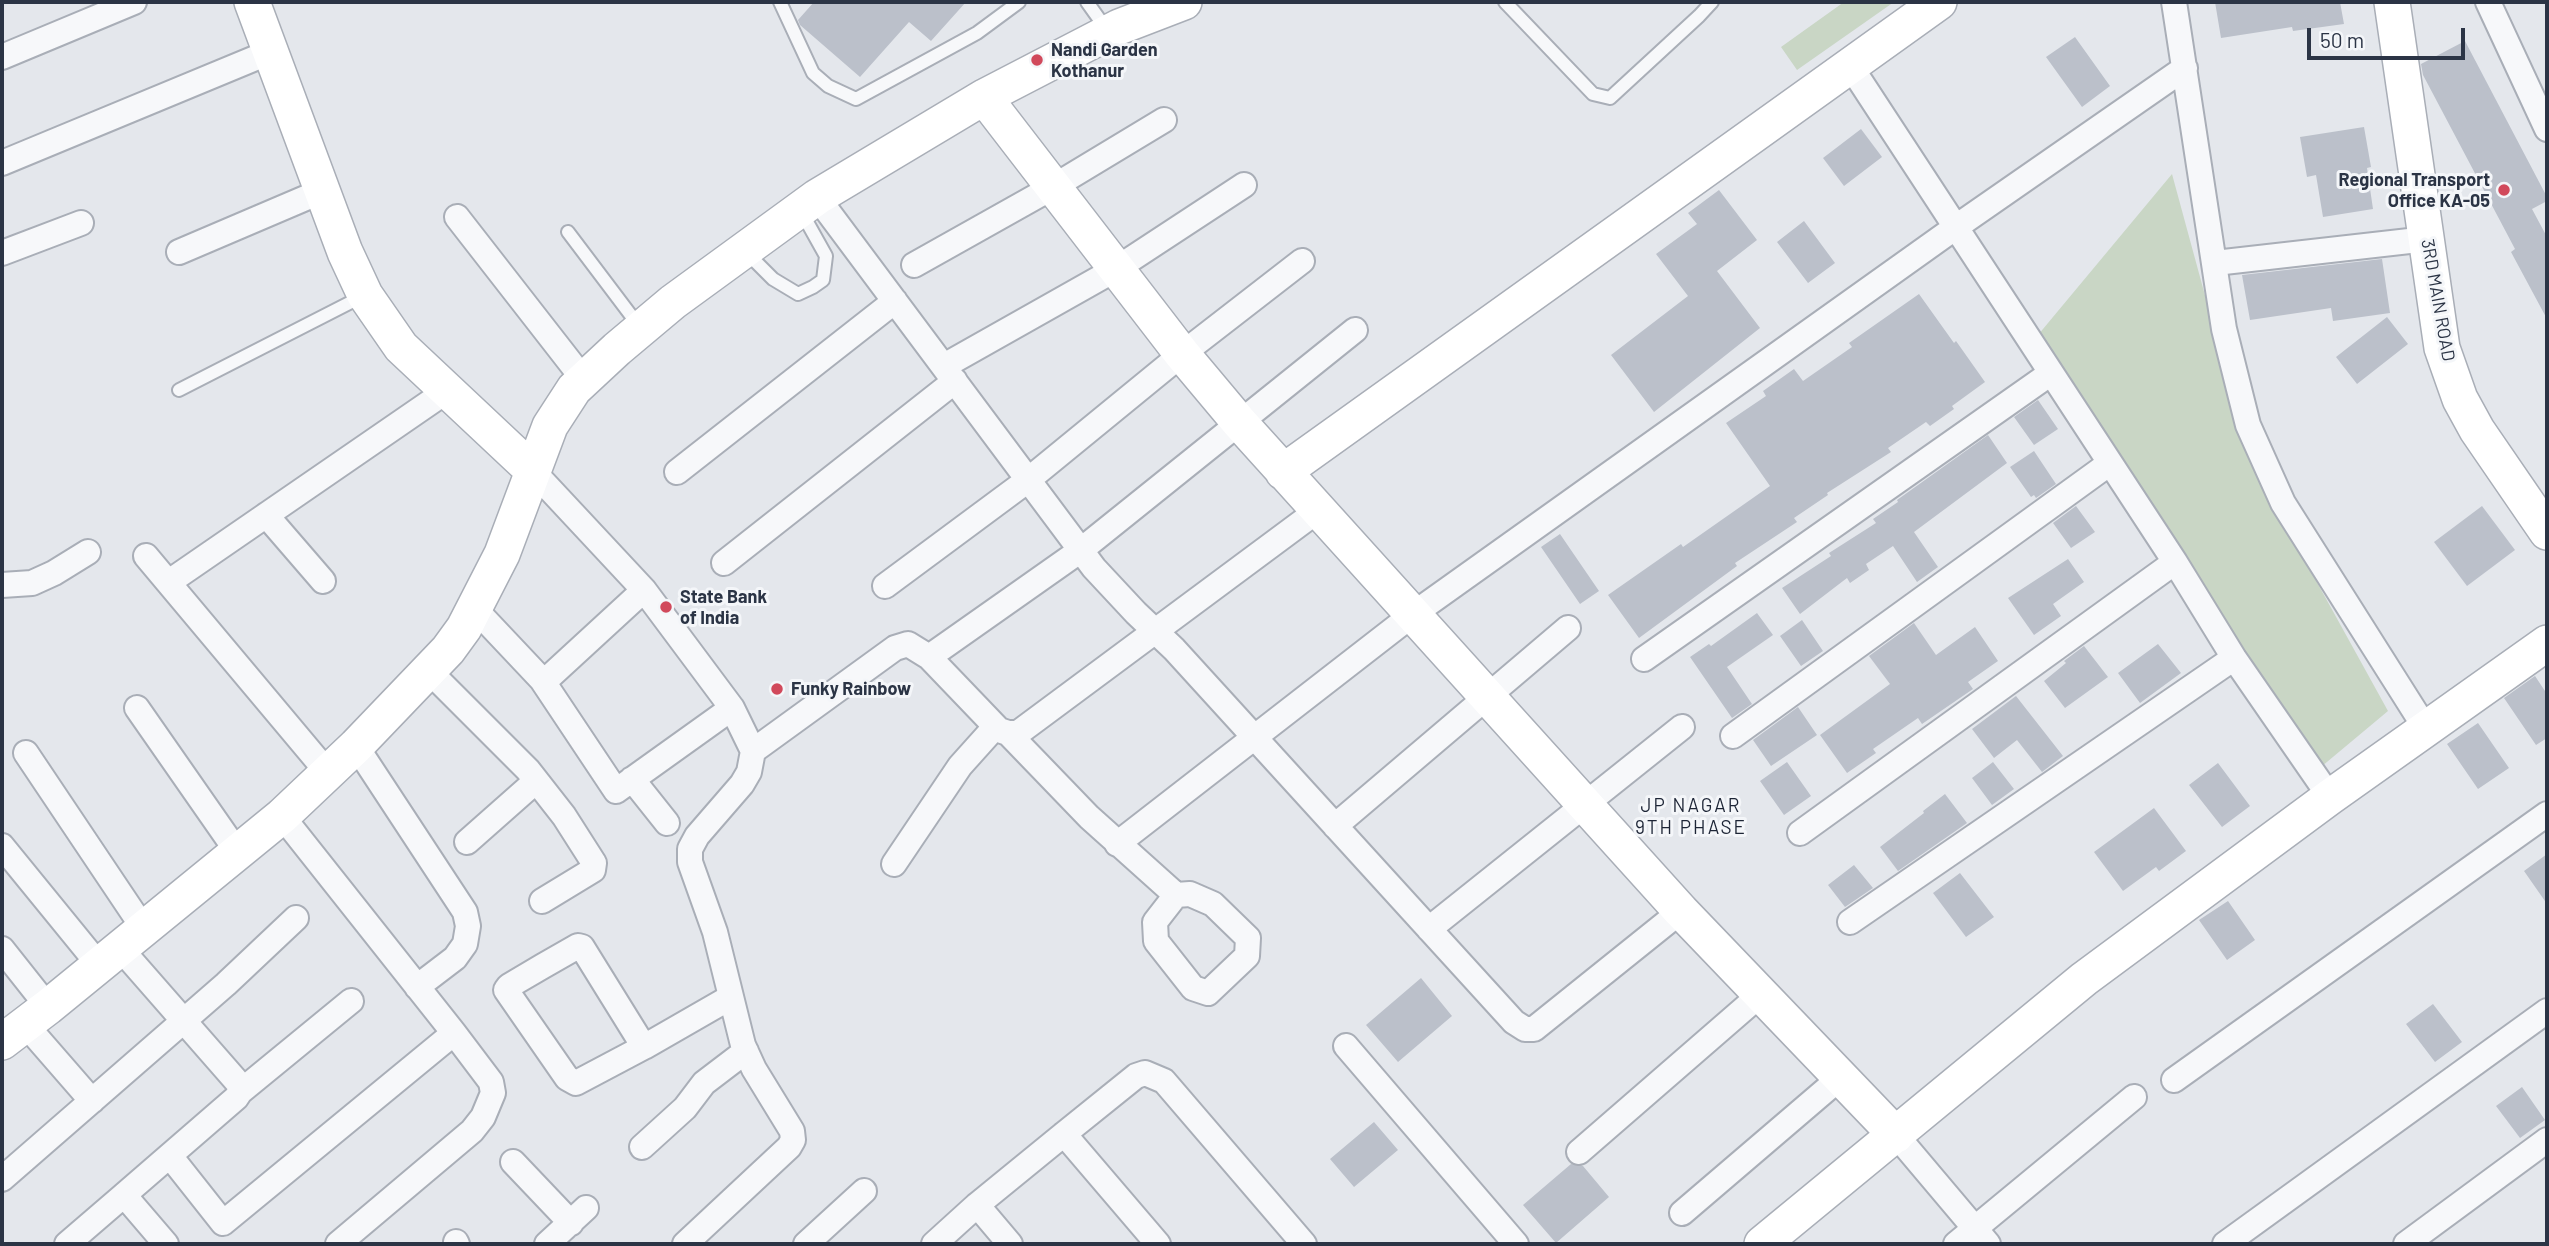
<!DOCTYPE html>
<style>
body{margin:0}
#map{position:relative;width:2549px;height:1246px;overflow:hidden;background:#e4e7ec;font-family:Barlow,sans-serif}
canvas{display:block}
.frame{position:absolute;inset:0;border:4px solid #2b3445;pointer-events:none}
.scale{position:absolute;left:2307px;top:28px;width:158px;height:32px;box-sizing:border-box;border:4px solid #2b3445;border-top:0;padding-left:9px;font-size:21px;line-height:24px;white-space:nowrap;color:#2b3445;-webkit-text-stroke:5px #f4f6f9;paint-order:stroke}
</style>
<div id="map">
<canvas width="2549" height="1246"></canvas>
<div class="frame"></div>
<div class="scale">50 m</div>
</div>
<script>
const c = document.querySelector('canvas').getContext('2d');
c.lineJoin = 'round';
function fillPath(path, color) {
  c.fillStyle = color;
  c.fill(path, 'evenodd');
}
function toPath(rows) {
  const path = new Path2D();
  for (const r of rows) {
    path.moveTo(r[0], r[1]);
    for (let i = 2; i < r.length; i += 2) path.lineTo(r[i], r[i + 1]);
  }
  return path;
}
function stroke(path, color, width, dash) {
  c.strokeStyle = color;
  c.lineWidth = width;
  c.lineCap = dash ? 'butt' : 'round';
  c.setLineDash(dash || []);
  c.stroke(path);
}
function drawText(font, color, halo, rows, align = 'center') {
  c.font = font + ' Barlow,sans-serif';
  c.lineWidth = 6;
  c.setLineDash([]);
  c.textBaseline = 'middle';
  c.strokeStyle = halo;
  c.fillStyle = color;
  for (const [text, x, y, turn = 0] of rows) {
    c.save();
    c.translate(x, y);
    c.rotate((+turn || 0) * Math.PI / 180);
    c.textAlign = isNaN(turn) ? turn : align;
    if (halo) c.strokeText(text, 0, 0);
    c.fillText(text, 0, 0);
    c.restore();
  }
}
const green = toPath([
 [1844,2,1894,2,1797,70,1781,47],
 [2172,174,2250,461,2388,711,2309,777,2033,341]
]);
const building = toPath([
 [814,2,966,2,931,41,909,22,860,77,800,25,798,20],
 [2215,2,2340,2,2344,24,2293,31,2292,27,2221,38],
 [2075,37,2110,86,2082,107,2046,57],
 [2465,41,2547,197,2547,201,2532,209,2547,237,2547,319,2511,252,2515,249,2423,75,2421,64],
 [2364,127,2371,167,2367,168,2373,209,2323,217,2316,175,2307,177,2300,137],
 [1861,129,1882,157,1844,186,1823,158],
 [1719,190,1757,240,1717,271,1760,328,1654,412,1611,355,1688,296,1656,254,1697,224,1688,213],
 [1804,221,1835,263,1808,283,1777,242],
 [2382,259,2390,313,2333,321,2331,308,2250,320,2242,275],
 [1919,294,1954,343,1956,341,1985,382,1952,406,1954,409,1930,426,1926,422,1888,448,1891,452,1827,493,1828,495,1794,518,1797,522,1735,563,1737,566,1639,638,1608,595,1681,544,1683,547,1770,486,1726,423,1766,396,1763,391,1794,369,1803,381,1852,347,1849,343],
 [2387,317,2408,344,2357,384,2336,357],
 [2038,400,2058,429,2034,445,2014,417],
 [1988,435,2007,463,1914,532,1938,567,1917,582,1893,546,1866,564,1869,570,1850,583,1847,578,1800,614,1782,588,1831,556,1829,553,1876,523,1873,519,1898,502,1897,500],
 [2034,451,2056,484,2036,498,2034,495,2031,497,2010,467],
 [2076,506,2095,532,2071,548,2053,523],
 [2482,506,2515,550,2467,586,2434,542],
 [1560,534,1599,591,1580,604,1541,547],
 [2068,559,2084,582,2053,604,2061,616,2034,635,2008,598],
 [1757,613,1773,635,1727,667,1752,704,1732,718,1690,657,1709,644,1711,646],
 [1802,620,1823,651,1801,666,1780,636],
 [1914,623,1936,655,1975,627,1998,661,1968,682,1973,689,1922,724,1918,718,1873,749,1876,753,1847,773,1820,735,1890,684,1869,656],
 [2158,644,2181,673,2140,703,2118,673],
 [2084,646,2108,677,2065,708,2044,681,2066,663,2064,661],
 [2535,676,2547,694,2547,738,2536,745,2504,698],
 [2016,696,2063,756,2042,772,2017,740,1994,758,1972,729],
 [1798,707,1817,735,1771,766,1753,740],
 [2478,723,2509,768,2478,789,2447,744],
 [1787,762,1811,796,1784,815,1760,781],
 [1993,762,2014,789,1992,805,1972,778],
 [2218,763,2250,806,2222,827,2189,785],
 [1945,794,1967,823,1898,871,1880,847,1924,813,1923,811],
 [2154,808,2186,851,2159,871,2156,867,2123,891,2094,852],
 [2547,854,2547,904,2524,871],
 [1854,865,1873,888,1845,907,1828,885],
 [1960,873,1994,917,1966,937,1933,893],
 [2228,901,2255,940,2227,960,2199,920],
 [1421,978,1452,1016,1398,1062,1366,1025],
 [2433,1004,2462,1042,2435,1062,2406,1024],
 [2522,1087,2545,1120,2520,1138,2496,1106],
 [1374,1122,1398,1150,1354,1187,1330,1159],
 [1571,1164,1583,1166,1609,1197,1556,1243,1523,1205]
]);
const lane = toPath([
 [780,2,813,73,828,86,856,99,977,33,1019,2],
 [1087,2,1107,30],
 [1505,2,1593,94,1610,98,1699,16,1712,2],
 [568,232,639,326],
 [745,251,773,279,798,294,813,287,823,280,826,256,802,213],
 [179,390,363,296]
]);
const street = toPath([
 [2174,2,2224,329,2248,425,2283,503,2426,729],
 [2488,2,2547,129],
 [2,57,134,2],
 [1851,67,2175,562,2234,658,2330,797],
 [2,163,270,52],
 [817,197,1094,568,1136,613,1174,649,1514,1022,1525,1029,1534,1029,1681,911],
 [457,217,584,380],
 [179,252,322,191],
 [2,253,81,223],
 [2215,263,2427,239],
 [914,265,1053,187,1164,120],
 [944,366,1116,269,1244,185],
 [532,470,644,590,732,708,753,751,749,772,742,784,697,836,690,849,690,862,715,932,743,1045,754,1069,792,1131,793,1140,789,1147,685,1244],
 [677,472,895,301],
 [266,515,323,581],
 [146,556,328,773],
 [724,563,955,381],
 [169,582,448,390],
 [2,585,32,583,54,573,88,552],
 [885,586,1028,480,1182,354,1302,261],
 [475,609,542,680,545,681,644,590],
 [929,657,1081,550,1355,330],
 [1644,659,2051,373],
 [428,670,528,770,564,816,594,863,593,870,542,901],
 [542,680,616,791,732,708],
 [137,708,238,853],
 [1008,733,1089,817,1176,895,1190,894,1213,904,1248,938,1247,956,1208,993,1193,988,1156,941,1155,922,1176,895],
 [1733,736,2110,463],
 [356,746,465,912,468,926,465,944,455,958,417,987],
 [753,751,895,648,908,644,929,657,999,730,1008,733,1018,733,1317,511],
 [26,753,144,929],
 [632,779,667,823],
 [1335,826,1568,628],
 [1800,833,2175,562],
 [467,842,536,781],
 [1117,844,1412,615,1956,227,2185,68],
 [2,846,99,965],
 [894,864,960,766,995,727],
 [1850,922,2234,658],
 [1429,929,1682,727],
 [120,948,239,1084,240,1092,236,1098,124,1195,166,1244],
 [2,949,48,1007],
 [25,1024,92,1101],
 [1346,1046,1516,1244],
 [644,1047,582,947,578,946,543,966,509,986,506,990,567,1078,576,1083,644,1047,731,997],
 [2174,1080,2547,814],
 [240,1092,351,1001],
 [1064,1134,1158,1244],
 [1896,1135,1988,1244],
 [642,1147,685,1108,704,1083,746,1051],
 [1579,1152,1761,994],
 [170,1156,223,1223,454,1033,282,816],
 [513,1162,571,1223],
 [2,1179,226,984,296,918],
 [977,1205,1010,1244],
 [1682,1213,1841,1077],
 [456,1242,457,1244],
 [67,1244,124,1195],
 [338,1244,472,1131,483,1117,493,1093,491,1082,454,1033],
 [547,1244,586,1208],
 [806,1244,864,1191],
 [934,1244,977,1205,1064,1134,1136,1076,1145,1073,1164,1081,1304,1244],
 [1956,1244,2134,1097],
 [2225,1244,2547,1011],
 [2406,1244,2547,1140]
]);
const secondary = toPath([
 [252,2,345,252,365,295,401,347,532,470],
 [2392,2,2442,348,2460,399,2477,430,2547,532],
 [984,97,1182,354,1239,422,1681,911,1896,1135],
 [1283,472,1939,2],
 [2,1042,48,1007,282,816,356,746,448,650,464,628,502,554,550,426,574,389,617,349,673,302,817,197,984,97,1119,27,1184,2],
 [1762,1244,2084,979,2330,797,2547,643]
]);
const markers = [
 [1037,60,7,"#d1495b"],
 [2504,190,7,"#d1495b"],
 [666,607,7,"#d1495b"],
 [777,689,7,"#d1495b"]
];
const poiNames = [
 ["Nandi Garden",1051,50],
 ["Kothanur",1051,71],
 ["Regional Transport",2490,180,"right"],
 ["Office KA-05",2490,201,"right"],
 ["State Bank",680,597],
 ["of India",680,618],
 ["Funky Rainbow",791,689]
];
const streetNames = [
 ["3RD MAIN ROAD",2438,300,80]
];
const neighbourhoodNames = [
 ["JP NAGAR",1691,806],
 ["9TH PHASE",1691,828]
];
fillPath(green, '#c9d6c5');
fillPath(building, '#bbc0ca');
stroke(lane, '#a9aeb7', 16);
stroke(street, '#a9aeb7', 28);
stroke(secondary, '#a9aeb7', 38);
stroke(lane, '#f7f8fa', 12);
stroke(street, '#f7f8fa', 24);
stroke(secondary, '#fff', 35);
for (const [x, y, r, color] of markers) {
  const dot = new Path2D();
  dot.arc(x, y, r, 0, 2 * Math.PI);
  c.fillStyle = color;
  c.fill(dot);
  stroke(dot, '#f4f6f9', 2.5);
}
drawText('bold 18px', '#2b3445', '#f4f6f9', poiNames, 'left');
drawText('18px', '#2b3445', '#f4f6f9', streetNames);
c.letterSpacing = '2px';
drawText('19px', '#1d2536', '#f4f6f9', neighbourhoodNames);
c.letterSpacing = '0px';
</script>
